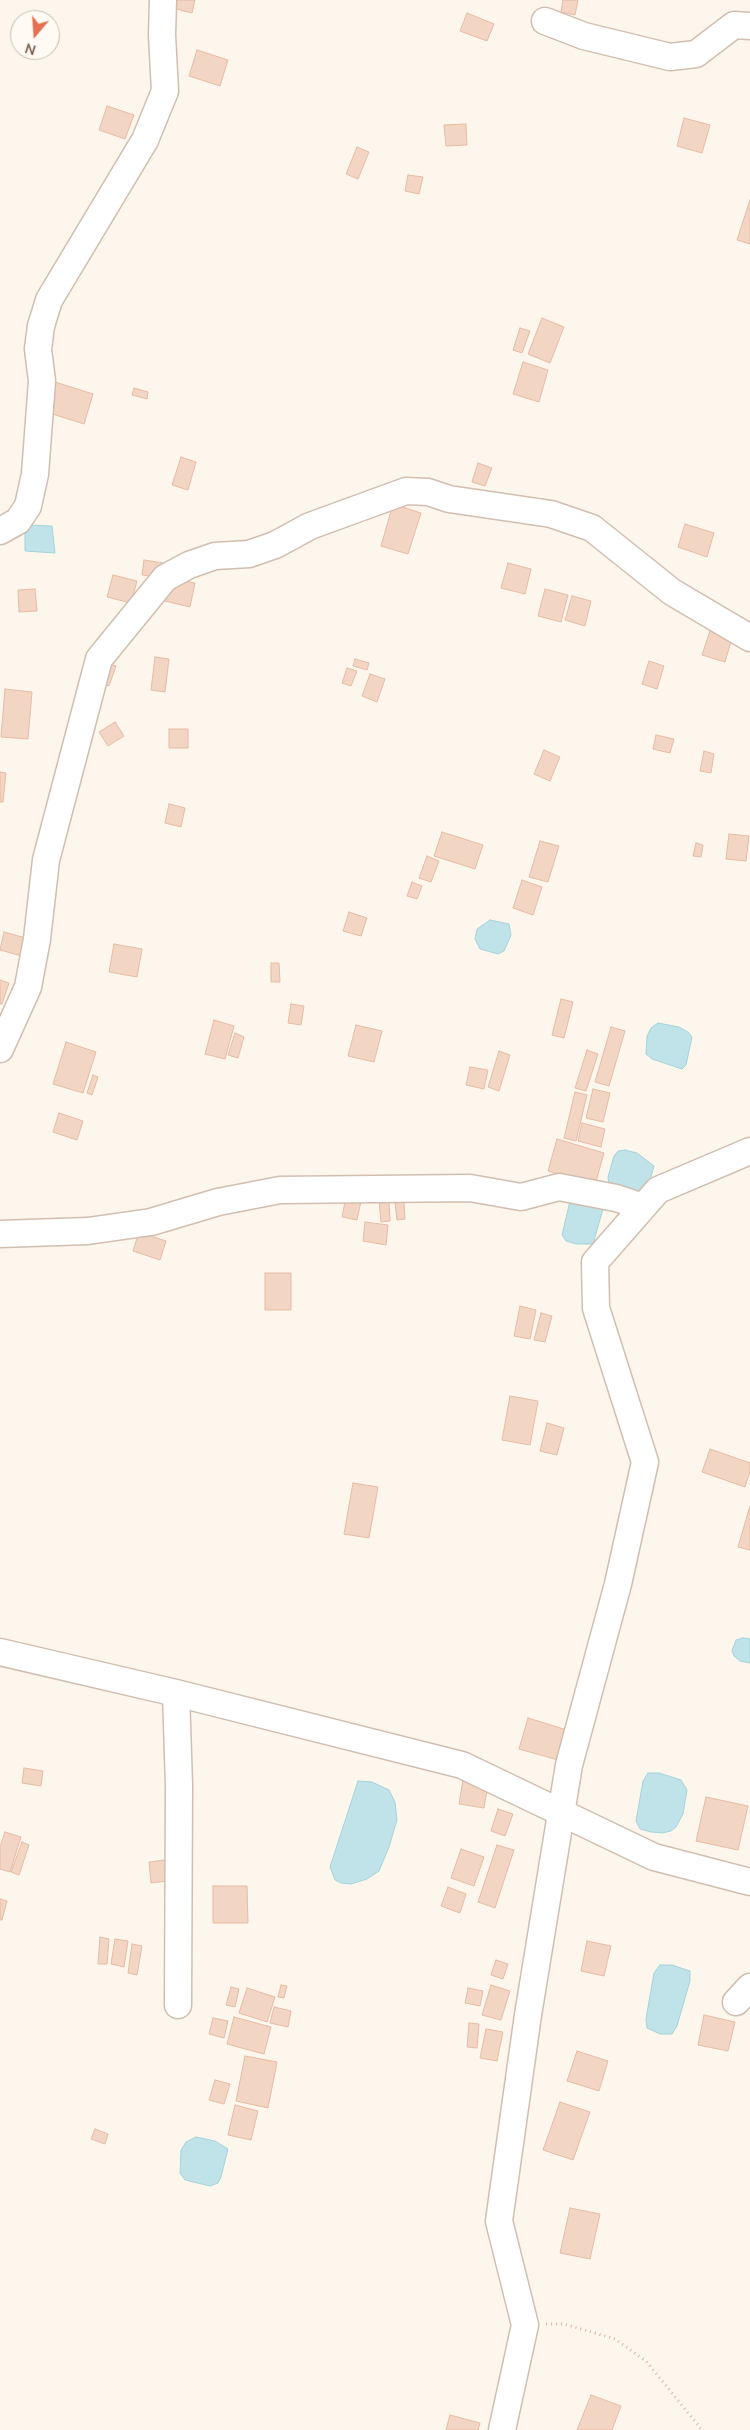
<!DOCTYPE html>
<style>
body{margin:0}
#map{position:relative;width:750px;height:2430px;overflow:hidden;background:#fdf6ec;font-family:"Nunito Sans",sans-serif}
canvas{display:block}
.north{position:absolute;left:10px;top:10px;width:50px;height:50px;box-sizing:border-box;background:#fffaf3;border:1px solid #cabbb1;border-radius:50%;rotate:198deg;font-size:14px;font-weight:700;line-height:20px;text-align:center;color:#7a5c4d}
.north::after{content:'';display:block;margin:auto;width:18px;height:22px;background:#e76f51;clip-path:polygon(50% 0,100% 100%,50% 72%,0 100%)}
</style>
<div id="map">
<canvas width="750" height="2430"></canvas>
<div class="north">N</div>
</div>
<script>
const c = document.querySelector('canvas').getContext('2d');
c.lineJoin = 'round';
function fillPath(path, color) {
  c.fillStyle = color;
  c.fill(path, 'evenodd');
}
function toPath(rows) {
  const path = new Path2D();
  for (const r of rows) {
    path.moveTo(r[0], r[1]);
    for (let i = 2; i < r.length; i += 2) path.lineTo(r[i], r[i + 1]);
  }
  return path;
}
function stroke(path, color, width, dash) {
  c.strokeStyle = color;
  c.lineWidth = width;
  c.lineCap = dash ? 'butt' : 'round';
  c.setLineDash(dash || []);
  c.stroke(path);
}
const water = toPath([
 [25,525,52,526,55,553,25,551,25,525],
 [490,920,509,924,511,935,504,951,498,954,480,949,475,939,477,929,490,920],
 [658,1023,679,1027,688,1032,692,1037,686,1065,682,1069,652,1059,646,1054,647,1036,651,1028,658,1023],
 [625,1150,637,1153,654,1166,647,1191,643,1195,609,1185,608,1177,614,1156,618,1151,625,1150],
 [571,1197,605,1202,593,1244,576,1244,566,1241,562,1235,571,1197],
 [743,1638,750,1639,750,1663,740,1661,734,1656,732,1651,736,1640,743,1638],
 [648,1773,659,1773,681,1780,687,1790,683,1814,676,1827,671,1831,662,1833,651,1832,640,1829,636,1821,643,1781,648,1773],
 [358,1781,372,1782,389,1790,395,1802,397,1820,389,1847,379,1871,367,1879,351,1884,341,1883,335,1880,330,1867,358,1781],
 [660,1965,672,1965,690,1971,690,1981,677,2026,672,2034,660,2034,647,2028,646,2019,654,1973,660,1965],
 [196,2137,215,2141,228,2149,221,2177,218,2183,210,2186,185,2180,180,2173,181,2150,186,2142,196,2137]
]);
const building = toPath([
 [167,0,195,0,192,13,165,6,167,0],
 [563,0,578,0,575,15,561,12,563,0],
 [467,13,494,24,487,41,460,31,467,13],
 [197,50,228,60,220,86,189,76,197,50],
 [107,106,134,115,125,139,99,130,107,106],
 [684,118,710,125,702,153,677,146,684,118],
 [466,124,467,145,446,146,444,125,466,124],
 [357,147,369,152,358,179,346,174,357,147],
 [408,175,423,177,419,194,405,191,408,175],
 [750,200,750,244,737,240,750,200],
 [542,318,564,327,550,363,528,354,542,318],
 [520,328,530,331,522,353,513,350,520,328],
 [523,362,548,370,539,402,513,394,523,362],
 [52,381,93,394,84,424,43,411,52,381],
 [134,388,148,392,147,399,132,395,134,388],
 [181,457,196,462,188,490,172,485,181,457],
 [478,463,492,468,485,486,472,482,478,463],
 [393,504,421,513,408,554,381,546,393,504],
 [685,524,714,533,707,557,678,547,685,524],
 [144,560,163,563,161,577,142,575,144,560],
 [508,563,531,569,525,594,501,588,508,563],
 [113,575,137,581,131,603,107,597,113,575],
 [170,578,195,583,190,607,165,601,170,578],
 [35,589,37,611,19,612,18,590,35,589],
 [545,589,568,595,561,622,538,616,545,589],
 [572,596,591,601,585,626,565,620,572,596],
 [711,628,733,635,725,662,702,655,711,628],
 [155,657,169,659,165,692,151,690,155,657],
 [355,659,369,663,367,670,353,666,355,659],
 [649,661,664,666,657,689,642,684,649,661],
 [103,662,116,666,109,686,97,682,103,662],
 [347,668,357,671,351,686,342,683,347,668],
 [370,674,385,679,377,702,362,696,370,674],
 [5,689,32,692,28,739,1,737,5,689],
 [115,722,124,736,108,746,99,732,115,722],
 [169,729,188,729,188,748,169,748,169,729],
 [656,735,674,739,670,753,653,749,656,735],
 [544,750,560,757,550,781,534,774,544,750],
 [704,751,714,754,711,773,700,771,704,751],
 [0,772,6,773,3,802,0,802,0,772],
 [169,804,185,808,181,827,165,823,169,804],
 [442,832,483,845,475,869,434,856,442,832],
 [729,834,749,836,746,861,726,859,729,834],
 [540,841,559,846,548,882,529,877,540,841],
 [696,843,703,845,701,857,693,856,696,843],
 [427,856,439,861,431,882,419,878,427,856],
 [522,880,542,887,533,915,513,908,522,880],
 [412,882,422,886,417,899,407,896,412,882],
 [349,912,367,918,361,936,343,931,349,912],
 [4,932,26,938,22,956,0,950,4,932],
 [114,944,142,949,137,977,109,972,114,944],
 [271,963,279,963,280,982,271,982,271,963],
 [0,980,9,983,2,1004,0,1004,0,980],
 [561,999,573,1002,564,1038,552,1035,561,999],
 [291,1004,304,1006,301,1025,288,1023,291,1004],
 [214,1020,234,1026,225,1059,205,1054,214,1020],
 [356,1025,382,1031,374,1062,348,1056,356,1025],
 [611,1027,625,1031,609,1086,595,1082,611,1027],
 [235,1033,244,1037,238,1058,228,1055,235,1033],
 [66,1042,96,1052,83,1093,53,1084,66,1042],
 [587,1050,598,1054,586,1091,575,1088,587,1050],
 [499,1051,510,1055,499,1091,488,1087,499,1051],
 [470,1067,488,1070,484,1089,466,1085,470,1067],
 [93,1075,98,1077,92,1095,87,1093,93,1075],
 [593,1089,610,1093,603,1122,586,1118,593,1089],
 [575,1092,587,1095,576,1141,564,1138,575,1092],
 [59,1113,83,1121,77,1140,53,1132,59,1113],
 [582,1123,605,1129,601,1147,578,1141,582,1123],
 [557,1139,604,1153,595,1185,548,1171,557,1139],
 [346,1197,361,1201,357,1220,342,1217,346,1197],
 [389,1199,390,1221,381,1222,379,1200,389,1199],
 [404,1202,405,1219,397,1220,395,1203,404,1202],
 [365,1222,388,1225,386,1245,363,1241,365,1222],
 [139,1232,166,1241,160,1260,133,1251,139,1232],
 [265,1273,291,1273,291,1310,265,1310,265,1273],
 [520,1306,536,1310,530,1339,514,1336,520,1306],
 [541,1313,552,1316,545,1342,534,1340,541,1313],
 [510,1396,538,1401,530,1445,502,1440,510,1396],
 [547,1423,564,1428,557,1455,540,1451,547,1423],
 [710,1449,750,1463,750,1471,745,1487,702,1472,710,1449],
 [353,1483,378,1487,369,1538,344,1534,353,1483],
 [750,1506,750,1550,738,1547,750,1506],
 [528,1718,567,1730,558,1760,519,1749,528,1718],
 [24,1768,43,1771,41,1786,22,1783,24,1768],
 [463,1780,488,1784,484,1808,459,1804,463,1780],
 [706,1797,748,1806,738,1850,696,1841,706,1797],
 [498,1809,513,1814,505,1836,491,1831,498,1809],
 [5,1832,21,1837,10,1872,0,1869,0,1847,5,1832],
 [22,1842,29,1845,19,1875,11,1872,22,1842],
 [497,1845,514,1850,495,1908,478,1902,497,1845],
 [461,1849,484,1857,474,1886,451,1878,461,1849],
 [165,1860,167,1881,151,1883,149,1862,165,1860],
 [213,1886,247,1886,248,1923,213,1923,213,1886],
 [448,1887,466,1894,460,1913,441,1906,448,1887],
 [0,1899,7,1901,2,1920,0,1920,0,1899],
 [100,1937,109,1939,107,1964,98,1964,100,1937],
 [115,1939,128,1941,124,1967,111,1964,115,1939],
 [587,1941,611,1946,604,1976,581,1971,587,1941],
 [132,1944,142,1946,137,1975,128,1973,132,1944],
 [496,1960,508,1964,503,1979,491,1975,496,1960],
 [281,1985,287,1986,284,1998,278,1997,281,1985],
 [491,1985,510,1991,501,2020,482,2015,491,1985],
 [231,1987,239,1989,235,2007,226,2005,231,1987],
 [247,1988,275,1997,267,2022,239,2013,247,1988],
 [468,1988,483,1991,480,2006,465,2003,468,1988],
 [274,2007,291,2011,288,2027,270,2023,274,2007],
 [704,2015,735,2022,728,2051,698,2045,704,2015],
 [234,2017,271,2027,264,2054,227,2044,234,2017],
 [213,2018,228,2021,224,2038,209,2034,213,2018],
 [469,2023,479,2024,477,2048,467,2047,469,2023],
 [486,2029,503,2032,497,2061,480,2058,486,2029],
 [577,2051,608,2061,599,2091,567,2081,577,2051],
 [245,2056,277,2062,268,2108,236,2101,245,2056],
 [215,2080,230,2084,224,2104,209,2100,215,2080],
 [560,2102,590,2112,573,2160,543,2150,560,2102],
 [235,2105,258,2111,251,2140,228,2135,235,2105],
 [95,2129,108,2134,105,2144,91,2139,95,2129],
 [570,2208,600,2214,590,2259,560,2253,570,2208],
 [591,2395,621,2406,612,2430,577,2430,591,2395],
 [450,2415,480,2423,478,2430,446,2430,450,2415]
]);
const path = toPath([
 [546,2324,564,2324,615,2339,646,2361,702,2430]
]);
const minor = toPath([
 [545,21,584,36,670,57,696,54,734,25,750,26],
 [0,531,18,521,28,506,35,474,42,381,38,349,41,326,49,300,145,140,165,91,162,35,163,0],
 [0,1049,28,987,37,939,46,860,99,659,165,578,189,565,215,556,249,554,275,545,310,526,406,491,428,492,449,499,551,514,592,528,672,592,750,638],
 [0,1234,88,1231,151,1222,218,1202,280,1190,470,1188,521,1197,559,1187,616,1198,643,1207],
 [0,1652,176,1693,462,1765,654,1857,750,1882],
 [176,1693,179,1786,178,2005],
 [736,2002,750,1987],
 [502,2430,525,2325,499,2221,528,2015,569,1765,618,1584,645,1462,596,1308,595,1262,658,1190,750,1151]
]);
fillPath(water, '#bfe3e8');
stroke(water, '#a5d3da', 1);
fillPath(building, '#f3d5c3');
stroke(building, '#e6bba3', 1);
stroke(minor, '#d1beb0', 29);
stroke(path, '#d9b8a5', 3, [1, 4]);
stroke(minor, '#fff', 26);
</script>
